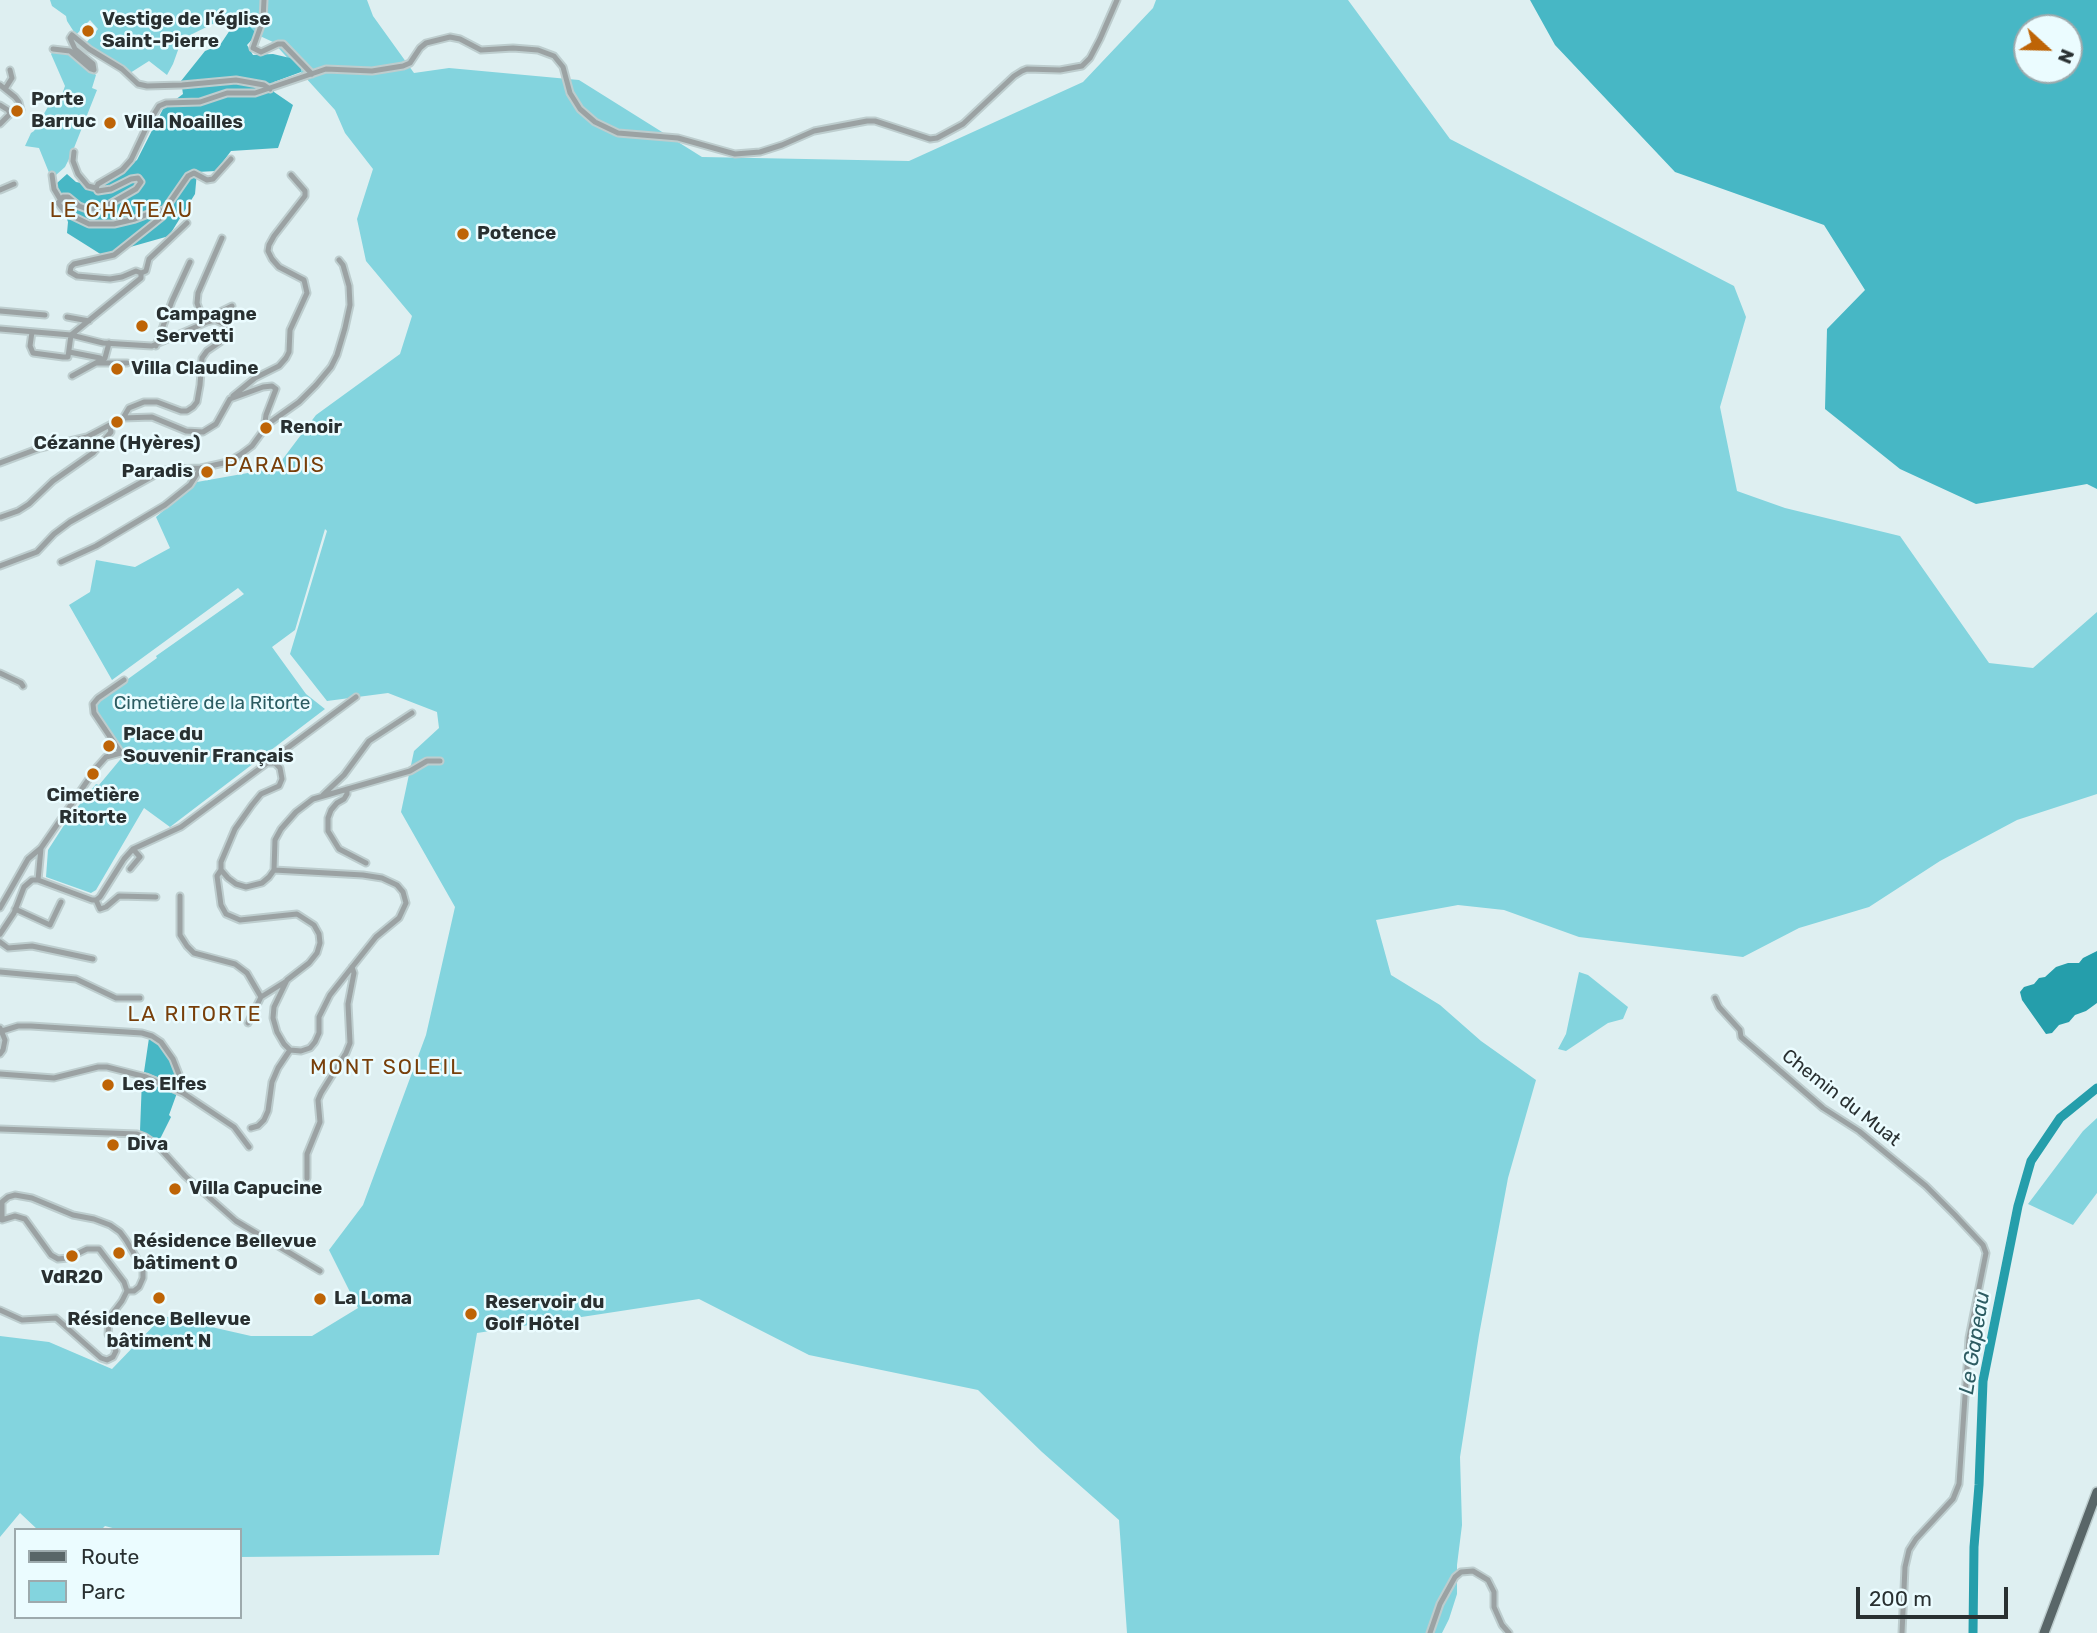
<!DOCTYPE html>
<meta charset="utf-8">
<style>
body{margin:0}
#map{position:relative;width:2097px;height:1633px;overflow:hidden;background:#deeff1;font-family:Rubik,sans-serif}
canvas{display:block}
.legend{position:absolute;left:14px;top:1528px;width:228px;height:91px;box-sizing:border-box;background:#ebfcff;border:2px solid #9daaad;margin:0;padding:9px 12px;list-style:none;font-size:21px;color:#293031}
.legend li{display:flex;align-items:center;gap:14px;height:35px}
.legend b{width:35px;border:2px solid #9daaad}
.north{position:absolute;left:2013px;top:14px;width:70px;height:70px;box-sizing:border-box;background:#ebfcff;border:2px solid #9daaad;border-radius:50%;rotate:112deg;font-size:19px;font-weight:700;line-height:28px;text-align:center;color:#293031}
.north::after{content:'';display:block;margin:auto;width:24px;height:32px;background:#be6406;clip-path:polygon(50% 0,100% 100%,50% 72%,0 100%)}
.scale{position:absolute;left:1856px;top:1587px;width:152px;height:32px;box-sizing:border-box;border:4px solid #293031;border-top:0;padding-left:9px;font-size:21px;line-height:24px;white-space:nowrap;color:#293031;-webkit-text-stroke:5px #ebfcff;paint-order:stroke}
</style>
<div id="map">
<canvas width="2097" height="1633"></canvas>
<ul class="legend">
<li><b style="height:9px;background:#596668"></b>Route</li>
<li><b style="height:19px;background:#83d4de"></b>Parc</li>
</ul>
<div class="north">N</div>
<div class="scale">200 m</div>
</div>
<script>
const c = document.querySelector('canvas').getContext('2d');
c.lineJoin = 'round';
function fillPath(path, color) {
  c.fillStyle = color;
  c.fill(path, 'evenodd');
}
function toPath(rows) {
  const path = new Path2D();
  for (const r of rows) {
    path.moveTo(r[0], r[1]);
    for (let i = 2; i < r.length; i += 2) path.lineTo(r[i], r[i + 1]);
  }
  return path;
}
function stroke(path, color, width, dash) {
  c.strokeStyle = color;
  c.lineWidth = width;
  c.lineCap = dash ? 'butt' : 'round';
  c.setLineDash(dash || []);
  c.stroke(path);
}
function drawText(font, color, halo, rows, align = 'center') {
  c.font = font + ' Rubik,sans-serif';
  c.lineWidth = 5;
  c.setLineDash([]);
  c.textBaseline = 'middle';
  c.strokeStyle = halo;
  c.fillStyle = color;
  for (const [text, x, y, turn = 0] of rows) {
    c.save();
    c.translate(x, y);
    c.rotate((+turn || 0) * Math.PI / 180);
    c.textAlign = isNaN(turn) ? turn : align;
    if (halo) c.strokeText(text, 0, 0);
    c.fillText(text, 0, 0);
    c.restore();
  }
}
const green = toPath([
 [50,0,367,0,373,16,414,73,449,68,579,80,702,157,909,161,1083,82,1153,8,1156,0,1348,0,1450,139,1734,286,1746,317,1720,407,1737,491,1785,508,1900,536,1989,663,2033,668,2097,612,2097,794,2017,820,1940,861,1869,907,1799,928,1743,957,1579,937,1504,910,1458,905,1376,920,1391,975,1440,1005,1481,1041,1536,1080,1508,1178,1479,1335,1460,1457,1462,1525,1457,1565,1457,1594,1449,1619,1442,1633,1127,1633,1119,1520,1042,1452,978,1390,809,1355,699,1299,477,1333,439,1555,240,1557,240,1530,120,1530,105,1526,101,1530,38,1530,20,1513,0,1537,0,1336,49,1342,112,1369,163,1316,251,1336,312,1336,358,1308,329,1250,363,1205,426,1035,455,907,401,812,414,751,439,728,437,712,388,693,327,701,290,654,327,531,325,529,295,630,272,647,306,694,325,709,170,827,144,808,96,890,91,893,46,877,48,850,68,819,96,784,99,785,124,755,96,712,95,705,99,700,157,658,156,656,244,594,238,588,112,680,69,605,90,592,96,560,135,567,170,548,156,517,197,482,276,468,316,415,400,354,412,316,366,261,357,219,373,169,345,133,335,110,273,42,223,19,182,39,173,64,167,75,149,61,130,73,86,43,98,29,90,20,76,35,67,21,66,16,52,6],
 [54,50,63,54,70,52,96,75,92,88,97,90,72,153,65,167,56,175,50,175,39,148,25,146,31,133,34,131,49,105,58,106,65,86,51,54],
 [1579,972,1588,975,1628,1007,1623,1019,1608,1023,1566,1051,1558,1049,1566,1034],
 [2097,1118,2097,1193,2073,1225,2028,1204,2083,1131]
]);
const forest = toPath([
 [1530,0,2097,0,2097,489,2087,484,1976,504,1900,469,1825,409,1827,329,1865,290,1824,225,1675,172,1555,45],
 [2069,28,2069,70,2027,70,2027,28],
 [240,17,257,34,247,45,253,55,273,54,290,58,301,65,301,72,274,82,274,92,293,105,278,148,231,151,216,171,197,172,195,194,169,236,102,255,67,233,68,222,57,192,57,183,67,174,76,182,101,187,137,160,163,109,183,94,181,81,205,51,220,45,230,30,234,19],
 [149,1038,160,1046,171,1059,175,1068,177,1081,173,1083,144,1072],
 [142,1079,177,1093,169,1115,171,1117,158,1143,147,1134,140,1131]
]);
const water = toPath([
 [2097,951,2097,1003,2086,1011,2075,1015,2069,1022,2059,1025,2052,1033,2046,1034,2022,1000,2020,992,2024,987,2034,984,2039,978,2045,977,2056,967,2068,963,2079,963,2083,958]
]);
const river = toPath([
 [1973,1633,1974,1547,1979,1485,1983,1381,2018,1206,2031,1161,2060,1118,2097,1088]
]);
const street = toPath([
 [264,0,263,20,253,48,261,52,278,44,283,44,312,74],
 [72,35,89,49,122,69,138,84,147,86,182,85,236,80,264,85,270,89],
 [53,49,70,51,91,69,94,70,93,64,75,49,70,38,72,35],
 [0,85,15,97,19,102,21,110],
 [5,89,12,78,10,70],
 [0,105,8,110,10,114],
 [0,124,10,114],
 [52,175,54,189,60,199],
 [96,188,98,184,122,170,131,160,149,122,159,106,166,103,200,102,227,93,255,93,326,69,372,71,403,66,410,63,420,48,426,43,450,37,460,39,481,50,513,48,538,50,554,56,563,67,570,93,580,109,595,122,618,133,678,138,735,154,760,152,782,145,814,131,867,121,875,121,930,139,937,138,963,124,1014,76,1022,71,1027,69,1060,70,1082,66,1090,58,1100,39,1117,0],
 [0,190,14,184],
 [163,212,188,176,194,173,207,180,213,179,231,159],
 [141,273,146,271,149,259,187,223],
 [0,311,45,315],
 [67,317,89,321],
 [215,320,222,311,232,306],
 [204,323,197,303,198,293,222,238],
 [0,329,71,335,103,343,152,346,207,322,215,320,224,324,227,331,226,338,207,351,202,358,200,385,197,402,193,407,187,411,181,411,157,402,144,402,129,408,123,418],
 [32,332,30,346,33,353,63,357,68,357,71,335],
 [71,335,141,278,141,273,136,271,122,277,110,279,77,276,70,272,71,267,74,264,114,255,163,216,163,212,159,210,135,219,114,224,89,224,66,213,58,203,63,197,68,197,79,206,87,209,98,208,108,205,136,189,141,182,138,178,131,179,111,189,98,191,96,188,88,186,78,174,73,161,74,152],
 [156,346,172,301,190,262],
 [69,352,100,358],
 [98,363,127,363],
 [72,376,105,358,109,343],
 [233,396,255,378,279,366,286,358,289,352,290,330,307,293,304,280,279,267,272,259,268,251,269,245,274,236,305,196,305,191,291,175],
 [268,424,299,402,316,385,331,367,337,355,345,328,350,305,349,286,343,265,339,260],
 [0,463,40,448,87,437,123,418,152,417,186,431,203,432,216,424,230,399,263,387,272,386,276,389,266,415,265,422,268,424,252,446,240,455,228,462,201,468,170,469,162,471,70,522,54,534,37,552,0,566],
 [1,517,18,511,29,504,53,481,93,453,111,432,110,426],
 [61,562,96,546,165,505,190,485,201,468],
 [0,673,21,683,23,686],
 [267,763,275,763,280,768,282,779,279,786,261,794,252,805,235,829,221,862,221,870,228,878,236,884,246,887,262,883,269,877,274,870,275,840,281,829,296,812,313,799,410,771,427,761,440,761],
 [347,789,347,794,344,799,337,803,331,810,328,818,328,831,339,849,366,863],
 [323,795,344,775,369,741,412,713],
 [130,869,140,857,133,849],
 [221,870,217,876,221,905,226,914,240,920,297,914,314,925,319,934,320,943,317,953,309,963,287,980,274,1007,273,1018,277,1032,284,1044,290,1050,301,1051,310,1048,315,1042,319,1033,319,1017,330,995,376,937,399,918,406,903,403,892,397,885,382,878,363,875,274,870],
 [38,880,92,900,96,900,100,897,124,859,133,849,181,827,356,697],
 [38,880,41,848,97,767,106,757,121,753,94,713,93,704,98,698,124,680],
 [180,896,180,935,187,946,194,953,235,964,247,973,261,997],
 [96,900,100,909,106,907,119,896,156,897],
 [0,908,28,859,41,848],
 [15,909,50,925,61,902],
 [0,934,14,913,24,887,32,880,38,880],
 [0,942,8,948,32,946,93,959],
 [0,972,76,979,116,998,140,998],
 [1715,998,1719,1007,1740,1030,1741,1037,1823,1108,1859,1131,1926,1186,1955,1215,1983,1245,1986,1253,1969,1338,1959,1484,1953,1499,1916,1539,1909,1550,1905,1567,1902,1633],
 [248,1023,261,997,285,982],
 [2,1031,18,1026,31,1026,142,1033,152,1036,161,1042,173,1059,182,1082,183,1093,234,1127,249,1147],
 [0,1054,3,1050,5,1040,0,1028],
 [0,1074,54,1078,98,1067,107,1067,146,1077,183,1093],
 [251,1128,258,1126,264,1120,268,1111,272,1082,278,1068,290,1050],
 [0,1129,137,1134,145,1137,157,1145,185,1176,236,1221,320,1271],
 [307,1178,307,1154,320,1122,318,1100,321,1093,346,1053,350,1043,348,1004,354,973,352,967],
 [2,1220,2,1202,8,1197,15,1195,32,1198,73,1215,94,1219,110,1225,120,1232,126,1240,143,1269,143,1278,139,1287,134,1291,127,1291],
 [2,1220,15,1216,25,1219,51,1255,58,1259,68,1258,87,1249,99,1249,124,1282,127,1291],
 [0,1310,22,1320,56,1318,101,1358,107,1360,113,1357,116,1351,108,1334,109,1318,122,1301,127,1291],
 [1430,1633,1440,1604,1455,1577,1461,1572,1473,1571,1488,1580,1494,1592,1494,1607,1502,1625,1509,1633]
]);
const primary = toPath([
 [2044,1633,2097,1492]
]);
const markers = [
 [88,31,7,"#be6406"],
 [17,111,7,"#be6406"],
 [110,123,7,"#be6406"],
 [463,234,7,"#be6406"],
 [142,326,7,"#be6406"],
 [117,369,7,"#be6406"],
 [117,422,7,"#be6406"],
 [266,428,7,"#be6406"],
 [207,472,7,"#be6406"],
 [109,746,7,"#be6406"],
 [93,774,7,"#be6406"],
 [108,1085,7,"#be6406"],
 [113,1145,7,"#be6406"],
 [175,1189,7,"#be6406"],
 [119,1253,7,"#be6406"],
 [72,1256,7,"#be6406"],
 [159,1298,7,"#be6406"],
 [320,1299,7,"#be6406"],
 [471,1314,7,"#be6406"]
];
const poiNames = [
 ["Vestige de l'église",102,20],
 ["Saint-Pierre",102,42],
 ["Porte",31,100],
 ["Barruc",31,122],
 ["Villa Noailles",124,123],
 ["Potence",477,234],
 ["Campagne",156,315],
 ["Servetti",156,337],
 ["Villa Claudine",131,369],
 ["Renoir",280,428],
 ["Cézanne (Hyères)",117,444,"center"],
 ["Paradis",193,472,"right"],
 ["Place du",123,735],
 ["Souvenir Français",123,757],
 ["Cimetière",93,796,"center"],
 ["Ritorte",93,818,"center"],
 ["Les Elfes",122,1085],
 ["Diva",127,1145],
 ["Villa Capucine",189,1189],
 ["Résidence Bellevue",133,1242],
 ["bâtiment O",133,1264],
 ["VdR20",72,1278,"center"],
 ["La Loma",334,1299],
 ["Reservoir du",485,1303],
 ["Golf Hôtel",485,1325],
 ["Résidence Bellevue",159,1320,"center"],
 ["bâtiment N",159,1342,"center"]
];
const parkNames = [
 ["Cimetière de la Ritorte",212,704]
];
const streetNames = [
 ["Chemin du Muat",1841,1098,38]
];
const neighbourhoodNames = [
 ["LE CHATEAU",122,211],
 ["PARADIS",275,466],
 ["LA RITORTE",195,1015],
 ["MONT SOLEIL",387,1068]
];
const waterNames = [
 ["Le Gapeau",1975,1343,-81]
];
fillPath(green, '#83d4de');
fillPath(forest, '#47b7c5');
fillPath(water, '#259eab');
stroke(river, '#259eab', 9);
stroke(street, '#bdcdce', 9);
stroke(primary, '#bdcdce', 12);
stroke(street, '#9ba2a3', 5);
stroke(primary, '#596668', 9);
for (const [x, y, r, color] of markers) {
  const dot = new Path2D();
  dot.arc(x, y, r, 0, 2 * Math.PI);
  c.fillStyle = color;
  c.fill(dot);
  stroke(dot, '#ebfcff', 2.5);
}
drawText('bold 19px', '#293031', '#ebfcff', poiNames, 'left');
drawText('19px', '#2b5b61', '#ebfcff', parkNames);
drawText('19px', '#293031', '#ebfcff', streetNames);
c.letterSpacing = '2px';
drawText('21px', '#783f0a', '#ebfcff', neighbourhoodNames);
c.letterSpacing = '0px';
drawText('italic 21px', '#2d5c62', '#ebfcff', waterNames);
</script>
